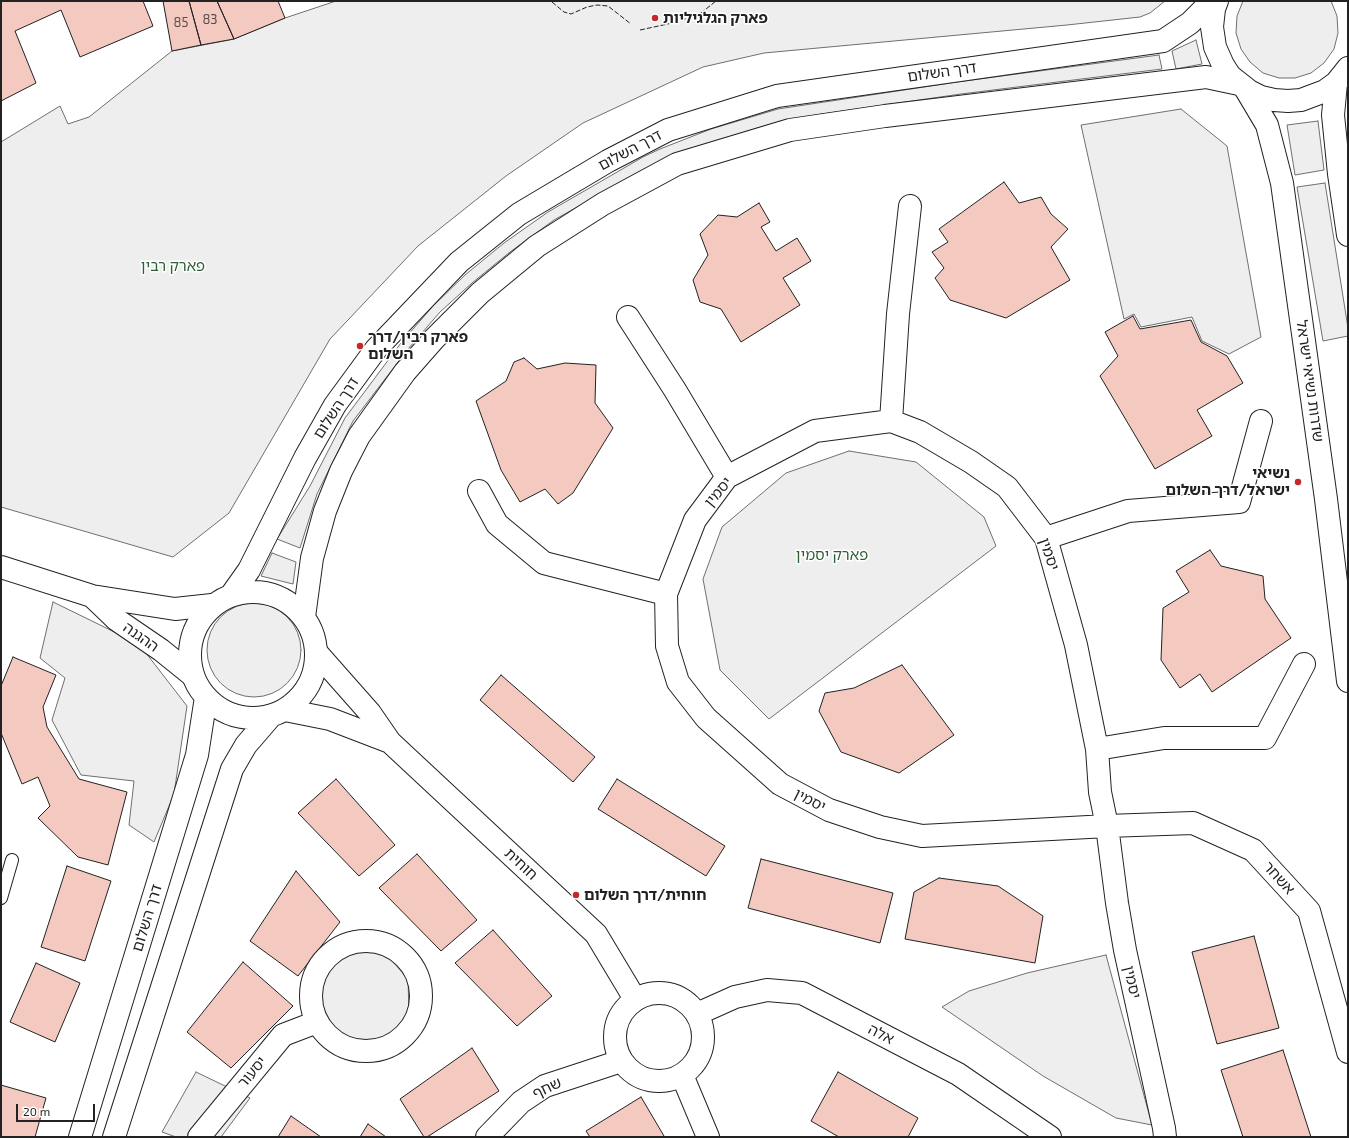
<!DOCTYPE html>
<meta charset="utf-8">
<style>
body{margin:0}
#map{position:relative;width:1349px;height:1138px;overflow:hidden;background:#fff;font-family:"Exo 2",sans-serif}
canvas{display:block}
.frame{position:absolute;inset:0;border:2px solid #222;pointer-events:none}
.scale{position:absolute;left:16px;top:1104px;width:79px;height:18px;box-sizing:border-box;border:2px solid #222;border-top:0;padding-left:5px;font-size:12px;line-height:14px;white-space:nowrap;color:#222;-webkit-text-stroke:3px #fff;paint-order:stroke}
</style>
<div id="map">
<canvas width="1349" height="1138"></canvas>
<div class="frame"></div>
<div class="scale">20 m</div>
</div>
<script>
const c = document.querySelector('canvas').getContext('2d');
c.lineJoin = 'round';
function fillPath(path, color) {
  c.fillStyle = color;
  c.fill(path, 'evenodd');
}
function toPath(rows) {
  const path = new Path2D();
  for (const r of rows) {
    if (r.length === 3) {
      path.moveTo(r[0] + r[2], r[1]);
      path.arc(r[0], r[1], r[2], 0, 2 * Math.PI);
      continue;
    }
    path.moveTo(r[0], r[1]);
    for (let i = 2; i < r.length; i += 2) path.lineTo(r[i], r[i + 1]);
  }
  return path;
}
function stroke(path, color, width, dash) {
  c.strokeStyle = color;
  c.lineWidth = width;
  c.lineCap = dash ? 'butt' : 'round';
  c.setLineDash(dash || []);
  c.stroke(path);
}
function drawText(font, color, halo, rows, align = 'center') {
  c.font = font + ' "Exo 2","Noto Sans Hebrew",sans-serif';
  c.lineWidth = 3;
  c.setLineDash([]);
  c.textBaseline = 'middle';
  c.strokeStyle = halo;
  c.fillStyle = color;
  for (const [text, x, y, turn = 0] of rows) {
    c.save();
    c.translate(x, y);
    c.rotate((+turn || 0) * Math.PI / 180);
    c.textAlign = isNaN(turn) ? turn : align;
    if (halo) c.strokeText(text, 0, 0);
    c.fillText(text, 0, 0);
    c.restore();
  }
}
const green = toPath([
 [336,1,1165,1,1150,13,1140,17,1067,25,764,53,703,67,583,123,506,176,418,246,330,339,229,513,173,557,1,507,1,142,60,106,68,124,89,117,172,51,234,39,285,18,336,1],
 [1243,1,1331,1,1337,16,1338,33,1334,49,1324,63,1311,73,1295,78,1279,78,1263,73,1250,62,1241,49,1236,33,1237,16,1243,1],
 [1196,40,1202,64,1176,69,1172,51,1196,40],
 [1159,55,1162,69,961,94,822,114,781,121,715,141,649,167,554,220,510,252,472,283,440,312,408,349,353,421,317,494,300,548,277,539,310,486,345,418,401,343,433,306,465,275,504,243,548,212,643,157,660,149,711,129,778,109,957,82,1159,55],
 [1181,109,1227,146,1261,337,1229,354,1202,341,1192,317,1141,327,1134,314,1124,319,1081,125,1181,109],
 [1318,121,1324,170,1295,175,1287,125,1318,121],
 [1325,183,1348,328,1348,336,1323,341,1297,187,1325,183],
 [849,451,916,462,984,517,996,546,769,719,720,670,703,579,722,527,786,473,849,451],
 [272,553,296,562,293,584,261,576,272,553],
 [53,602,139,644,187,706,174,794,154,842,129,825,134,781,81,775,52,720,65,678,40,658,53,602],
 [254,650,47],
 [366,946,385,953,408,979,409,1015,383,1042,351,1041,332,1025,320,1001,323,973,337,958,366,946],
 [1106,955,1152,1125,1116,1118,1043,1076,942,1007,969,991,1027,973,1106,955],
 [196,1072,250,1098,221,1137,176,1137,162,1132,196,1072]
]);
const building = toPath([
 [1,1,143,1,153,26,80,57,61,10,15,31,36,83,1,101,1,1],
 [163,1,189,1,201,45,172,51,163,1],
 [189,1,217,1,234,39,201,45,189,1],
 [217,1,278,1,285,18,234,39,217,1],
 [1004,182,1019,203,1041,197,1051,214,1068,229,1051,247,1070,280,1006,318,950,300,935,278,944,268,932,252,948,242,939,229,1004,182],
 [759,203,770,222,761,227,776,251,797,238,811,261,783,278,800,305,741,342,721,309,700,302,693,280,708,255,700,234,718,215,737,217,759,203],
 [1133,316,1140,329,1191,320,1201,342,1227,356,1243,383,1197,410,1212,436,1155,469,1100,376,1118,356,1105,332,1133,316],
 [524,358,537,369,565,363,596,365,595,403,613,428,573,493,558,504,545,489,520,502,501,470,476,401,506,381,514,362,524,358],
 [1210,550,1221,566,1263,576,1265,599,1291,638,1212,692,1200,674,1180,688,1161,660,1163,608,1189,592,1176,571,1210,550],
 [13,657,56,675,43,707,47,727,79,779,127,792,108,865,78,857,38,818,50,806,38,777,22,784,1,733,1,686,13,657],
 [902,665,954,735,899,773,841,752,819,711,825,693,854,688,902,665],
 [501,675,595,757,573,782,480,700,501,675],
 [336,779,395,845,359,876,298,813,336,779],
 [617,779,725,846,706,876,598,809,617,779],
 [417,854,477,920,441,951,379,888,417,854],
 [761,859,893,893,880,943,748,908,761,859],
 [67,866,111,881,85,961,41,947,67,866],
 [296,871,340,922,298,976,250,941,296,871],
 [939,878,998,886,1043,916,1035,963,905,939,914,892,939,878],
 [493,930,552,996,517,1026,455,963,493,930],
 [1254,936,1279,1028,1217,1044,1192,952,1254,936],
 [243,962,293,1006,231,1068,187,1032,243,962],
 [36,963,80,983,55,1042,10,1022,36,963],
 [472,1048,499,1091,427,1137,424,1137,400,1099,472,1048],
 [1283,1050,1311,1137,1243,1137,1221,1070,1283,1050],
 [838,1072,918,1118,908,1137,839,1137,811,1121,838,1072],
 [1,1085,46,1098,35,1137,1,1137,1,1085],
 [641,1097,664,1136,662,1137,590,1137,586,1131,641,1097],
 [291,1116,321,1137,278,1137,291,1116],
 [368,1124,386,1137,360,1137,368,1124]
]);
const lane = toPath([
 [1,898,12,860]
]);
const street = toPath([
 [628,317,675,390,727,477],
 [891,421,898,314,910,206],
 [479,491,497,524,544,563,666,594],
 [1046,538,1128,511,1239,502,1261,421],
 [1,567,92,596,175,609,212,605],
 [92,596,117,620,161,650,192,675],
 [317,653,370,713,390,742,596,934,635,999],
 [285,710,330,719,390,742],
 [1097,749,1164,738,1265,738,1304,664],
 [366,996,55],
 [659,1037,44],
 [697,1014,735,997,767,990,802,993,958,1074,1050,1137],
 [682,1075,708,1137],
 [199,1137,283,1035,317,1022],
 [487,1137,521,1102,545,1086,621,1061],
 [1165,1137,1164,1128,1125,950,1117,903,1107,826,1100,792,1097,749,1076,645,1046,538,1007,487,971,462,920,432,891,421,815,431,727,477,695,520,666,594,667,646,678,682,706,718,780,784,829,810,880,827,922,836,1107,826,1193,823,1253,850,1309,911,1348,1052]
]);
const secondary = toPath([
 [1217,1,1214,9,1212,27,1215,47,1223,65,1230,76,1249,91,1261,97,1274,100,1288,101,1301,100,1325,91,1336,83,1348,68],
 [1336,83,1333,115,1339,174,1348,235],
 [1245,88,1267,125,1282,183,1326,499,1348,681],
 [253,655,63],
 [232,594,249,570,305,458,335,405,376,349,459,262,519,214,608,161,668,130,777,96,1163,41,1190,23,1212,1],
 [304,617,312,558,325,511,341,471,359,436,405,372,434,339,480,293,537,246,603,204,677,164,790,130,885,116,1206,77,1239,84],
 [80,1137,197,755,206,697],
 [114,1137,232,769,246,745,271,716]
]);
const fence = toPath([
 [552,2,564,12,571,14,587,7,597,5,608,6,631,24],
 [640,30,677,22,701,13,716,1]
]);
const markers = [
 [655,18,4,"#c62828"],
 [360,346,4,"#c62828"],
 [1298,482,4,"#c62828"],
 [576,895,4,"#c62828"]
];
const numberNames = [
 ["83",210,20],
 ["85",181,23]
];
const poiNames = [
 ["פארק הגלגיליות",663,18],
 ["פארק רבין/דרך",368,337],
 ["השלום",368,354],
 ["נשיאי",1290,473,"right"],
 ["ישראל/דרך השלום",1290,490,"right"],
 ["חוחית/דרך השלום",584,895]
];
const streetNames = [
 ["דרך השלום",942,72,-8],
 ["דרך השלום",630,150,-28],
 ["שדרות נשיאי ישראל",1310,381,82],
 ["דרך השלום",336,408,-57],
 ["יסמין",718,492,-50],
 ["יסמין",1049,554,71],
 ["ההגנה",141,637,35],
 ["יסמין",810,800,27],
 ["חוחית",521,864,43],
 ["אשחר",1279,878,48],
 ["דרך השלום",147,918,-73],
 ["יסמין",1132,982,77],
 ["אלה",881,1034,27],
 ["יסעור",252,1072,-50],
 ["שחף",547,1088,-25]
];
const parkNames = [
 ["פארק רבין",173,266],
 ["פארק יסמין",832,555]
];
fillPath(green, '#eee');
stroke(green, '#6f6f6f', 1);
fillPath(building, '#f3c9c0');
stroke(building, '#222', 1);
stroke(lane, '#222', 14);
stroke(street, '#222', 24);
stroke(secondary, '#222', 24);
stroke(lane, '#fff', 12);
stroke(street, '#fff', 22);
stroke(secondary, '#fff', 22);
stroke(fence, '#222', 1, [5, 2]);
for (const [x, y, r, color] of markers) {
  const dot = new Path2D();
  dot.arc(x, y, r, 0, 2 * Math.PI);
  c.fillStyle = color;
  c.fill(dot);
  stroke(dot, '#fff', 1.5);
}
drawText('13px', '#564c4a', null, numberNames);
drawText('bold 15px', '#222', '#fff', poiNames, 'left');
drawText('15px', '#222', '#fff', streetNames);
drawText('15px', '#2f5e38', '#fff', parkNames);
</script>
